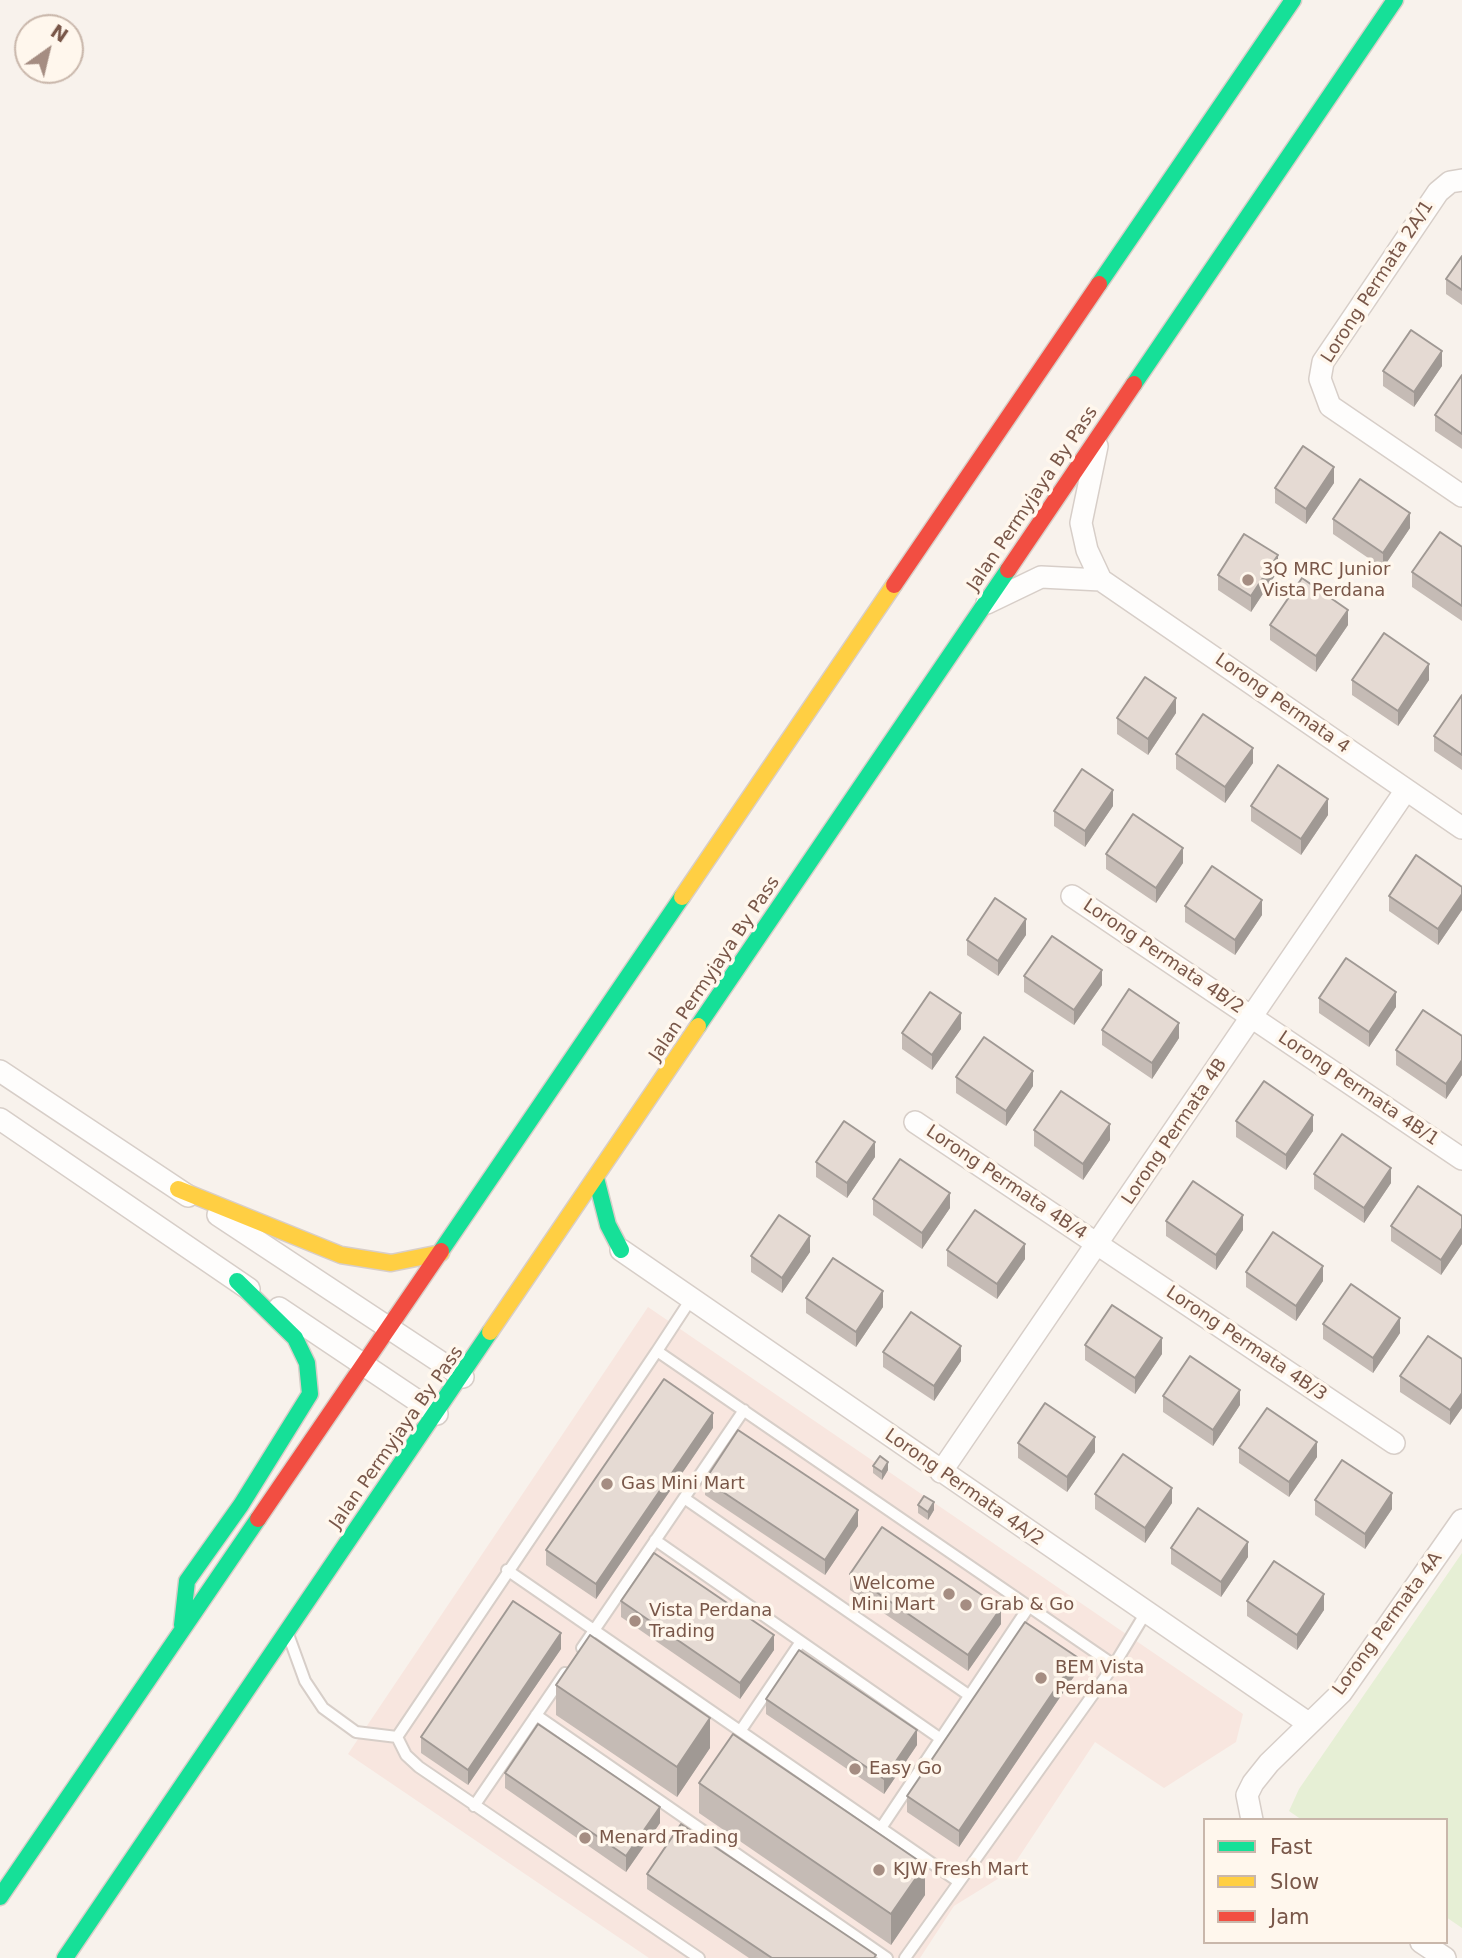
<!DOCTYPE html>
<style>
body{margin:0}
#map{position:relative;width:1462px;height:1958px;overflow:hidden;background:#f8f2ec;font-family:"DejaVu Sans",sans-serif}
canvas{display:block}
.legend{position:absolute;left:1203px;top:1818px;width:245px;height:126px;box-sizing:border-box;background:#fff7ed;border:2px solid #c9b7ab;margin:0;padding:9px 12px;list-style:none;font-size:21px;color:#795749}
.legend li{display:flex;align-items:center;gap:14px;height:35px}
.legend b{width:35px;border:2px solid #c9b7ab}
.north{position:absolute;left:14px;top:14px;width:70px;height:70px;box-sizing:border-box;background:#fff7ed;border:2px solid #c9b7ab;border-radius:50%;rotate:34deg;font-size:19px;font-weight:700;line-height:28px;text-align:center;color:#795749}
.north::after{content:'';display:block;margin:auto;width:24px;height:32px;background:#a58d82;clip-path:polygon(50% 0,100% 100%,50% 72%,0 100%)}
</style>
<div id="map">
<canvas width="1462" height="1958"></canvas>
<ul class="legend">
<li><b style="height:9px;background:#16e098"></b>Fast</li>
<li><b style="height:9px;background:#ffcf43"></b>Slow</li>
<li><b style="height:9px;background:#f24e42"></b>Jam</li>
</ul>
<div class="north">N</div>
</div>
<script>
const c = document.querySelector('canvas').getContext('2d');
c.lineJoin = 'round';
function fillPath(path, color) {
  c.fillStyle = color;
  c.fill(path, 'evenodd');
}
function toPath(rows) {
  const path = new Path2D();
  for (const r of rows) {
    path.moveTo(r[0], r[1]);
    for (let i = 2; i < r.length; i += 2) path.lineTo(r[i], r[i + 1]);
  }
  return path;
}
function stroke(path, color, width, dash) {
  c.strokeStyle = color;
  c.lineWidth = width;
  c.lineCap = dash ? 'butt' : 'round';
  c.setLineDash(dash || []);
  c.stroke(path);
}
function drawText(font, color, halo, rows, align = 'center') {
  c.font = font + ' "DejaVu Sans",sans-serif';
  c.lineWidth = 7;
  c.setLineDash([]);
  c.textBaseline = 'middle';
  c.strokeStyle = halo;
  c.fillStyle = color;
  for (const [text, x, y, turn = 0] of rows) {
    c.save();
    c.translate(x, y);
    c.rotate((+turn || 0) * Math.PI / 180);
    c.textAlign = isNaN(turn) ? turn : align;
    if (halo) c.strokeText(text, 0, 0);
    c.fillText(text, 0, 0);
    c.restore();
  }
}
const commercial = toPath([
 [648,1307,1243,1714,1236,1742,1164,1788,1095,1742,1009,1872,954,1906,920,1958,649,1958,348,1754]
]);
const green = toPath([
 [1462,1553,1462,1928,1446,1917,1446,1820,1302,1820,1289,1811,1299,1789]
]);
const lane = toPath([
 [657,1351,691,1299],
 [684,1498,970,1696],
 [655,1540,941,1739],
 [507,1570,959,1882],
 [289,1637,305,1681,323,1708,356,1732,397,1737],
 [582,1648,744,1410],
 [536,1715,887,1958],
 [741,1730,800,1643],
 [474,1806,565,1673],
 [881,1828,1028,1608],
 [699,1958,419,1767,406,1755,397,1737,657,1351,1114,1665],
 [905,1958,1114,1665,1145,1614]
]);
const street = toPath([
 [1462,180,1450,182,1438,192,1323,362,1320,379,1330,406,1462,496],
 [1097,446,1081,523,1087,550,1101,580,1462,828],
 [987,603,1041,577,1101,580],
 [1072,896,1462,1159],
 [0,1071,188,1196],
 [0,1119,249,1289],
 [915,1122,1394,1443],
 [218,1215,463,1377],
 [621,1250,1308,1723],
 [279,1308,437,1414],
 [941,1472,1406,790],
 [1252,1820,1247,1795,1253,1783,1269,1763,1341,1693,1462,1520],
 [1421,1942,1445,1958]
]);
const fast = toPath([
 [1099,284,1293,0],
 [1134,384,1395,0],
 [698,1026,1008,570],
 [596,1178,608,1225,621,1250],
 [441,1251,682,897],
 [182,1625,187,1581,241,1505,310,1394,307,1363,295,1338,237,1281],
 [0,1897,258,1519],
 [65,1958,490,1332]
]);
const slow = toPath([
 [682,897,894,585],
 [178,1189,341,1255,391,1263,441,1253],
 [490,1332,698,1026]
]);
const jam = toPath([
 [1008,570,1134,384],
 [894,585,1099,284],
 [258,1519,441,1251]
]);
const wall = toPath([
 [1462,256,1462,305,1446,294,1446,279],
 [1442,366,1414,407,1383,386,1383,371],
 [1462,376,1462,449,1435,431,1435,415],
 [1334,483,1306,524,1275,503,1275,488],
 [1333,519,1410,528,1383,568,1333,534],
 [1462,547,1462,621,1412,587,1412,572],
 [1278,571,1251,612,1218,590,1218,575],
 [1270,625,1348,625,1316,672,1270,640],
 [1352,680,1429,680,1398,726,1352,695],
 [1462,695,1462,770,1434,751,1434,736],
 [1176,713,1148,755,1117,734,1117,718],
 [1176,754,1253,763,1225,803,1176,769],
 [1113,806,1085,847,1054,826,1054,811],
 [1251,806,1328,815,1301,855,1251,821],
 [1106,854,1183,863,1156,903,1106,869],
 [1462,887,1462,910,1438,945,1389,911,1389,896],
 [1185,906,1262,915,1235,955,1185,922],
 [1026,935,998,976,967,955,967,940],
 [1024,976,1102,985,1074,1025,1024,992],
 [1319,998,1396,1007,1369,1047,1319,1013],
 [961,1029,932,1070,902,1049,902,1033],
 [1102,1030,1179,1038,1152,1079,1102,1045],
 [1462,1036,1462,1075,1446,1099,1396,1065,1396,1050],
 [956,1077,1033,1086,1006,1126,956,1093],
 [1236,1121,1313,1131,1286,1170,1236,1137],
 [1034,1130,1110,1140,1083,1180,1034,1146],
 [875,1157,847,1198,816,1177,816,1162],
 [1314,1174,1391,1183,1364,1223,1314,1189],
 [873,1199,950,1208,922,1249,873,1215],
 [1462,1216,1462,1244,1441,1275,1391,1241,1391,1226],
 [1166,1221,1243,1230,1216,1270,1166,1236],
 [947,1250,1025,1259,997,1299,947,1266],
 [810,1252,782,1293,751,1272,751,1256],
 [1246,1272,1323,1281,1296,1321,1246,1287],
 [806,1298,883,1307,856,1347,806,1313],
 [1323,1324,1400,1333,1373,1373,1323,1339],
 [1085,1345,1162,1354,1135,1394,1085,1360],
 [883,1352,961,1361,934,1401,883,1367],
 [1462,1359,1462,1408,1450,1425,1400,1392,1400,1376],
 [1163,1396,1240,1405,1213,1446,1163,1412],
 [713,1428,596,1599,546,1565,546,1550],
 [1018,1443,1095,1452,1067,1492,1018,1458],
 [1239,1448,1317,1457,1289,1497,1239,1463],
 [873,1466,888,1470,882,1480,873,1473],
 [705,1480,858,1526,825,1575,705,1495],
 [1095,1494,1172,1503,1145,1543,1095,1509],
 [1315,1500,1392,1509,1365,1549,1315,1515],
 [918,1505,934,1510,928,1520,918,1513],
 [1171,1548,1248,1557,1221,1597,1171,1564],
 [850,1574,1001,1624,968,1671,850,1590],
 [621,1601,774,1650,740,1699,621,1617],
 [1247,1601,1324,1610,1297,1650,1247,1616],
 [561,1649,468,1785,421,1753,421,1737],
 [1077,1672,959,1847,907,1812,907,1796],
 [556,1685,710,1748,677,1797,556,1715],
 [766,1699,917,1745,884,1794,766,1714],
 [505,1773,660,1823,626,1872,505,1788],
 [699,1783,925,1895,891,1945,699,1813],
 [647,1874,876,1958,749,1958,647,1889]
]);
const shadedWall = toPath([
 [1442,351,1442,366,1414,407,1414,392],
 [1334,467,1334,483,1306,524,1306,509],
 [1410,513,1410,528,1383,568,1383,553],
 [1278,555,1278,571,1251,612,1251,596],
 [1348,610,1348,625,1316,672,1316,656],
 [1429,664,1429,680,1398,726,1398,711],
 [1176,698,1176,713,1148,755,1148,739],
 [1253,748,1253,763,1225,803,1225,787],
 [1113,790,1113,806,1085,847,1085,831],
 [1328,799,1328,815,1301,855,1301,839],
 [1183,848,1183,863,1156,903,1156,888],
 [1462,894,1462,910,1438,945,1438,929],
 [1262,900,1262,915,1235,955,1235,940],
 [1026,919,1026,935,998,976,998,961],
 [1102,970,1102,985,1074,1025,1074,1010],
 [1396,992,1396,1007,1369,1047,1369,1032],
 [961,1013,961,1029,932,1070,932,1055],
 [1179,1023,1179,1038,1152,1079,1152,1063],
 [1462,1060,1462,1075,1446,1099,1446,1084],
 [1033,1071,1033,1086,1006,1126,1006,1111],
 [1313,1115,1313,1131,1286,1170,1286,1155],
 [1110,1124,1110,1140,1083,1180,1083,1164],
 [875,1142,875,1157,847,1198,847,1183],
 [1391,1168,1391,1183,1364,1223,1364,1208],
 [950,1193,950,1208,922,1249,922,1233],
 [1243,1215,1243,1230,1216,1270,1216,1255],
 [1462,1228,1462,1244,1441,1275,1441,1260],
 [810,1236,810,1252,782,1293,782,1278],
 [1025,1244,1025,1259,997,1299,997,1284],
 [1323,1266,1323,1281,1296,1321,1296,1306],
 [883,1291,883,1307,856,1347,856,1332],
 [1400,1318,1400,1333,1373,1373,1373,1358],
 [1162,1338,1162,1354,1135,1394,1135,1378],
 [961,1346,961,1361,934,1401,934,1386],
 [1240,1390,1240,1405,1213,1446,1213,1430],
 [1462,1393,1462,1408,1450,1425,1450,1410],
 [713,1413,713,1428,596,1599,596,1584],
 [1095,1437,1095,1452,1067,1492,1067,1477],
 [1317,1442,1317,1457,1289,1497,1289,1482],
 [888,1462,888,1470,882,1480,882,1472],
 [1172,1488,1172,1503,1145,1543,1145,1528],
 [1392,1493,1392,1509,1365,1549,1365,1534],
 [934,1502,934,1510,928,1520,928,1512],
 [858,1510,858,1526,825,1575,825,1560],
 [1248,1542,1248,1557,1221,1597,1221,1582],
 [1324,1594,1324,1610,1297,1650,1297,1635],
 [1001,1608,1001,1624,968,1671,968,1655],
 [561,1633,561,1649,468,1785,468,1770],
 [774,1635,774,1650,740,1699,740,1683],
 [1077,1657,1077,1672,959,1847,959,1831],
 [710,1718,710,1748,677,1797,677,1767],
 [917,1730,917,1745,884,1794,884,1779],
 [660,1807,660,1823,626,1872,626,1856],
 [925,1865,925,1895,891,1945,891,1914]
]);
const building = toPath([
 [1462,256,1462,290,1446,279,1462,256],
 [1411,330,1442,351,1414,392,1383,371,1411,330],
 [1462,375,1462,434,1435,415,1462,375],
 [1303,446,1334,467,1306,509,1275,488,1303,446],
 [1360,479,1410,513,1383,553,1333,519,1360,479],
 [1440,532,1462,547,1462,606,1412,572,1440,532],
 [1244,534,1278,555,1251,596,1218,575,1244,534],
 [1302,578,1348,610,1316,656,1270,625,1302,578],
 [1384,633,1429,664,1398,711,1352,680,1384,633],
 [1145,677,1176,698,1148,739,1117,718,1145,677],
 [1462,695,1462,755,1434,736,1462,695],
 [1203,714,1253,748,1225,787,1176,754,1203,714],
 [1278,765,1328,799,1301,839,1251,806,1278,765],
 [1082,769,1113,790,1085,831,1054,811,1082,769],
 [1133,814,1183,848,1156,888,1106,854,1133,814],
 [1416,855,1462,887,1462,894,1438,929,1389,896,1416,855],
 [1212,866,1262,900,1235,940,1185,906,1212,866],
 [995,898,1026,919,998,961,967,940,995,898],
 [1052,936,1102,970,1074,1010,1024,976,1052,936],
 [1346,958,1396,992,1369,1032,1319,998,1346,958],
 [1129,989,1179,1023,1152,1063,1102,1030,1129,989],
 [930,992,961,1013,932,1055,902,1033,930,992],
 [1423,1010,1462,1036,1462,1060,1446,1084,1396,1050,1423,1010],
 [984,1037,1033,1071,1006,1111,956,1077,984,1037],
 [1264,1081,1313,1115,1286,1155,1236,1121,1264,1081],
 [1061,1091,1110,1124,1083,1164,1034,1130,1061,1091],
 [844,1121,875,1142,847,1183,816,1162,844,1121],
 [1342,1134,1391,1168,1364,1208,1314,1174,1342,1134],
 [900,1159,950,1193,922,1233,873,1199,900,1159],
 [1193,1181,1243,1215,1216,1255,1166,1221,1193,1181],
 [1418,1186,1462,1216,1462,1228,1441,1260,1391,1226,1418,1186],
 [975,1210,1025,1244,997,1284,947,1250,975,1210],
 [779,1215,810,1236,782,1278,751,1256,779,1215],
 [1273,1232,1323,1266,1296,1306,1246,1272,1273,1232],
 [833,1258,883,1291,856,1332,806,1298,833,1258],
 [1351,1284,1400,1318,1373,1358,1323,1324,1351,1284],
 [1112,1305,1162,1338,1135,1378,1085,1345,1112,1305],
 [911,1312,961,1346,934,1386,883,1352,911,1312],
 [1428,1336,1462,1359,1462,1393,1450,1410,1400,1376,1428,1336],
 [1190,1356,1240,1390,1213,1430,1163,1396,1190,1356],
 [664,1379,713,1413,596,1584,546,1550,664,1379],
 [1045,1403,1095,1437,1067,1477,1018,1443,1045,1403],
 [1267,1408,1317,1442,1289,1482,1239,1448,1267,1408],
 [738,1430,858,1510,825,1560,705,1480,738,1430],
 [1123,1454,1172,1488,1145,1528,1095,1494,1123,1454],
 [880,1456,888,1462,882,1472,873,1466,880,1456],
 [1342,1460,1392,1493,1365,1534,1315,1500,1342,1460],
 [924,1496,934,1502,928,1512,918,1505,924,1496],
 [1198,1508,1248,1542,1221,1582,1171,1548,1198,1508],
 [882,1527,1001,1608,968,1655,850,1574,882,1527],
 [654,1553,774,1635,740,1683,621,1601,654,1553],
 [1274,1561,1324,1594,1297,1635,1247,1601,1274,1561],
 [513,1601,561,1633,468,1770,421,1737,513,1601],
 [1025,1622,1077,1657,959,1831,907,1796,1025,1622],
 [590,1635,710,1718,677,1767,556,1685,590,1635],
 [799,1650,917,1730,884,1779,766,1699,799,1650],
 [538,1724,660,1807,626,1856,505,1773,538,1724],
 [733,1734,925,1865,891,1914,699,1783,733,1734],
 [681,1824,876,1955,874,1958,772,1958,647,1874,681,1824]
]);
const markers = [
 [1248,580,7,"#a58d82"],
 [607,1484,7,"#a58d82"],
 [949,1594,7,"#a58d82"],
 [966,1605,7,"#a58d82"],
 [635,1621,7,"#a58d82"],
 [1041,1678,7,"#a58d82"],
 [855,1769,7,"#a58d82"],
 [585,1838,7,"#a58d82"],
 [879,1870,7,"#a58d82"]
];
const streetNames = [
 ["Lorong Permata 2A/1",1378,282,-57],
 ["Jalan Permyjaya By Pass",1033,499,-56],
 ["Lorong Permata 4",1282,704,35],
 ["Lorong Permata 4B/2",1163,957,34],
 ["Jalan Permyjaya By Pass",715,969,-56],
 ["Lorong Permata 4B/1",1358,1089,34],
 ["Lorong Permata 4B",1175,1132,-56],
 ["Lorong Permata 4B/4",1006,1183,34],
 ["Lorong Permata 4B/3",1246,1344,34],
 ["Jalan Permyjaya By Pass",397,1438,-55],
 ["Lorong Permata 4A/2",964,1488,35],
 ["Lorong Permata 4A",1388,1624,-54]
];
const poiNames = [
 ["3Q MRC Junior",1262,570],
 ["Vista Perdana",1262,591],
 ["Gas Mini Mart",621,1484],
 ["Welcome",935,1584,"right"],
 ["Mini Mart",935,1605,"right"],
 ["Grab & Go",980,1605],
 ["Vista Perdana",649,1611],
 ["Trading",649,1632],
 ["BEM Vista",1055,1668],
 ["Perdana",1055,1689],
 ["Easy Go",869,1769],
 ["Menard Trading",599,1838],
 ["KJW Fresh Mart",893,1870]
];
fillPath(commercial, '#f8e6df');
fillPath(green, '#e6efd5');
stroke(lane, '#d7cec8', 14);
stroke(street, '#d7cec8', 24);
stroke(fast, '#d8cec8', 19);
stroke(slow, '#d8cec8', 19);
stroke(jam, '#d8cec8', 19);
stroke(lane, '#fefdfc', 10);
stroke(street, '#fefdfc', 21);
stroke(fast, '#16e098', 16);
stroke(slow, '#ffcf43', 16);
stroke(jam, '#f24e42', 16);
fillPath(wall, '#c5bbb5');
fillPath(shadedWall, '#a09994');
fillPath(building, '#e5dad3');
stroke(building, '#a09994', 2);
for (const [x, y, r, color] of markers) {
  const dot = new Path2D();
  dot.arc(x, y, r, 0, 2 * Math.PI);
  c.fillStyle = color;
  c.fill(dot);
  stroke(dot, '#fff7ed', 2.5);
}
drawText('18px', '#795749', '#fff7ed', streetNames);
drawText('18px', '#795749', '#fff7ed', poiNames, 'left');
</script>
